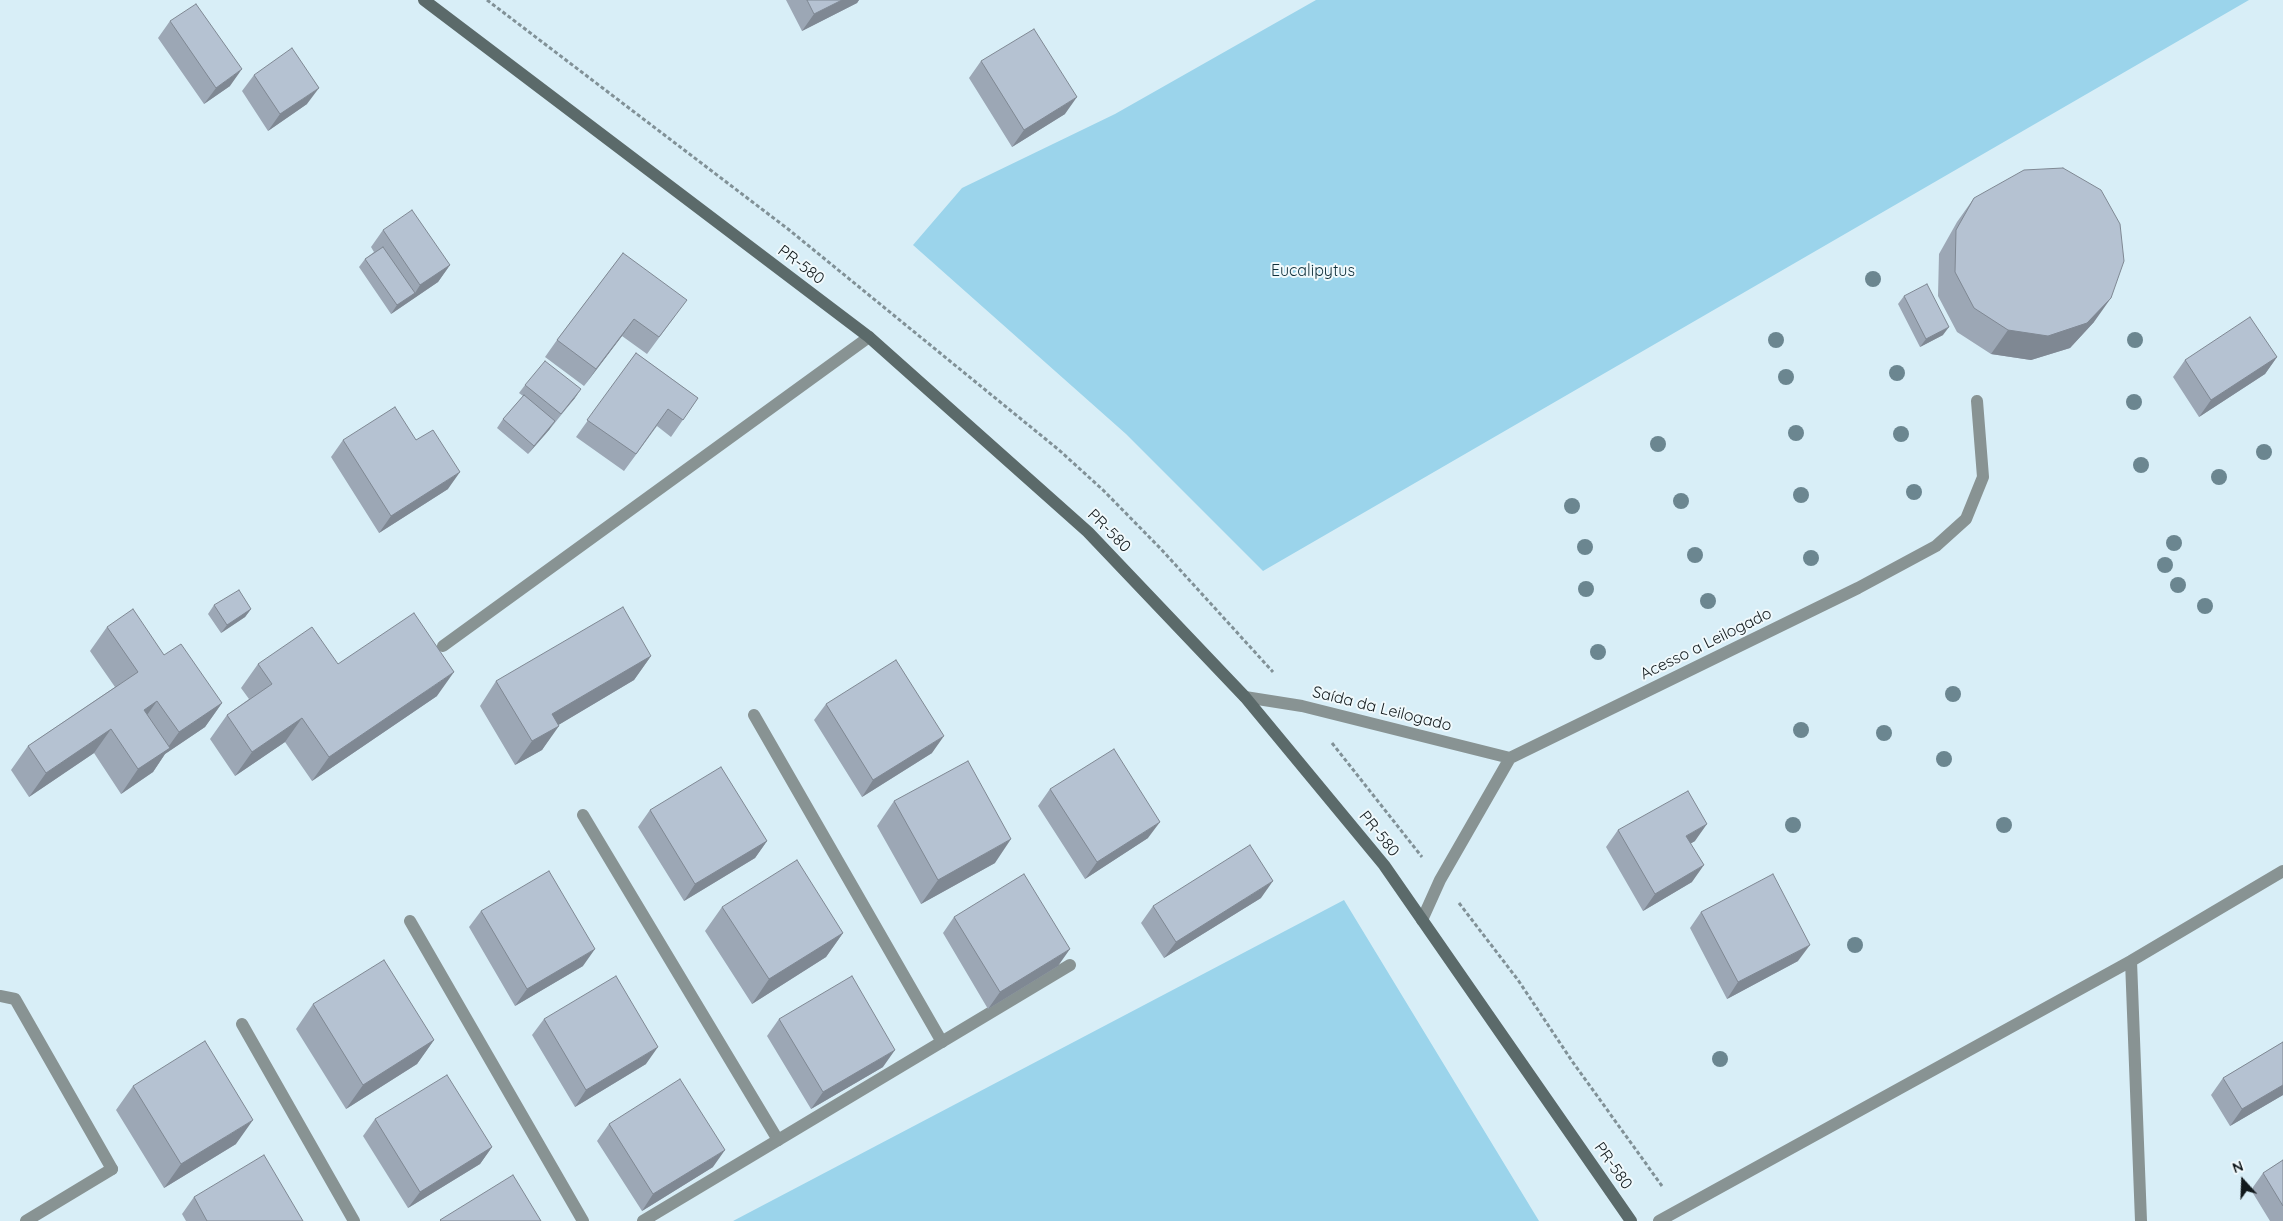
<!DOCTYPE html>
<meta charset="utf-8">
<style>
body{margin:0}
#map{position:relative;width:2283px;height:1221px;overflow:hidden;background:#d8eef7;font-family:Quicksand,sans-serif}
canvas{display:block}
.north{position:absolute;left:2218px;top:1156px;width:50px;height:50px;-webkit-text-stroke:4px #f0f9fc;paint-order:stroke;rotate:340deg;font-size:14px;font-weight:700;line-height:20px;text-align:center;color:#11191c}
.north::after{content:'';display:block;margin:auto;width:18px;height:22px;background:#11191c;clip-path:polygon(50% 0,100% 100%,50% 72%,0 100%)}
</style>
<div id="map">
<canvas width="2283" height="1221"></canvas>
<div class="north">N</div>
</div>
<script>
const c = document.querySelector('canvas').getContext('2d');
c.lineJoin = 'round';
function fillPath(path, color) {
  c.fillStyle = color;
  c.fill(path, 'evenodd');
}
function toPath(rows) {
  const path = new Path2D();
  for (const r of rows) {
    path.moveTo(r[0], r[1]);
    for (let i = 2; i < r.length; i += 2) path.lineTo(r[i], r[i + 1]);
  }
  return path;
}
function stroke(path, color, width, dash) {
  c.strokeStyle = color;
  c.lineWidth = width;
  c.lineCap = dash ? 'butt' : 'round';
  c.setLineDash(dash || []);
  c.stroke(path);
}
function drawText(font, color, halo, rows, align = 'center') {
  c.font = font + ' Quicksand,sans-serif';
  c.lineWidth = 4;
  c.setLineDash([]);
  c.textBaseline = 'middle';
  c.strokeStyle = halo;
  c.fillStyle = color;
  for (const [text, x, y, turn = 0] of rows) {
    c.save();
    c.translate(x, y);
    c.rotate((+turn || 0) * Math.PI / 180);
    c.textAlign = isNaN(turn) ? turn : align;
    if (halo) c.strokeText(text, 0, 0);
    c.fillText(text, 0, 0);
    c.restore();
  }
}
const green = toPath([
 [1316,0,2249,0,1263,571,1126,434,913,245,962,188,1115,114],
 [1344,900,1539,1221,733,1221]
]);
const path = toPath([
 [487,0,788,229,1059,450,1103,490,1161,549,1273,672],
 [1332,743,1422,857],
 [1459,903,1518,980,1572,1061,1662,1186]
]);
const lane = toPath([
 [1245,697,1302,706,1510,758],
 [754,715,942,1042],
 [583,815,778,1140],
 [1422,920,1440,880,1510,758,1858,588,1936,546,1966,519,1983,477,1977,401],
 [410,921,583,1221],
 [0,996,15,999,112,1169],
 [242,1024,354,1221]
]);
const street = toPath([
 [443,646,869,337],
 [2131,961,2141,1221],
 [26,1221,112,1169],
 [643,1221,1070,965],
 [1659,1221,2131,961,2283,871]
]);
const secondary = toPath([
 [424,0,869,337,1088,532,1245,697,1384,865,1631,1221]
]);
const trees = [
 [1873,279],
 [1776,340],
 [2135,340],
 [1897,373],
 [1786,377],
 [2134,402],
 [1796,433],
 [1901,434],
 [1658,444],
 [2264,452],
 [2141,465],
 [2219,477],
 [1914,492],
 [1801,495],
 [1681,501],
 [1572,506],
 [2174,543],
 [1585,547],
 [1695,555],
 [1811,558],
 [2165,565],
 [2178,585],
 [1586,589],
 [1708,601],
 [2205,606],
 [1598,652],
 [1953,694],
 [1801,730],
 [1884,733],
 [1944,759],
 [1793,825],
 [2004,825],
 [1855,945],
 [1720,1059]
];
const wall = toPath([
 [786,0,859,0,857,3,802,31],
 [170,21,230,86,204,104,158,38],
 [981,61,1065,114,1012,147,969,78],
 [254,75,307,104,268,131,242,91],
 [1974,198,2094,322,2070,348,2031,360,1991,354,1957,332,1938,296,1939,254,1957,222],
 [383,230,450,265,438,282,391,314,359,267,365,259,374,252,371,247],
 [623,253,675,316,647,354,622,336,584,386,545,357,557,340],
 [1904,296,1943,335,1920,347,1898,304],
 [636,353,698,398,671,437,657,426,624,471,576,437],
 [2277,357,2265,374,2199,417,2173,377,2185,360],
 [525,385,575,398,549,430,528,454,497,428,503,419,523,396,519,393],
 [343,440,416,440,448,489,379,533,331,457],
 [214,605,251,609,245,617,221,633,208,614],
 [107,627,164,655,222,703,205,727,165,754,153,772,121,794,94,753,29,797,11,770,28,746,115,687,90,651],
 [651,656,634,680,558,725,542,750,515,765,480,706,496,681],
 [258,664,338,664,437,696,312,781,285,742,235,776,210,739,227,715,249,699,241,688],
 [826,704,932,753,862,797,814,720],
 [1050,789,1148,838,1085,879,1038,806],
 [894,801,995,863,921,904,877,826],
 [650,810,767,841,755,858,684,901,638,827],
 [1618,830,1695,841,1691,843,1692,882,1643,911,1606,847],
 [1261,898,1164,958,1141,923,1153,906],
 [722,907,843,933,826,957,752,1004,705,931],
 [481,911,583,966,515,1006,469,927],
 [1701,912,1798,961,1727,999,1690,928],
 [954,917,1058,966,988,1009,943,933],
 [313,1004,434,1040,417,1064,346,1109,296,1029],
 [544,1019,646,1064,575,1107,532,1035],
 [779,1019,883,1067,811,1109,767,1036],
 [2283,1042,2283,1095,2230,1126,2211,1095,2223,1078],
 [133,1086,236,1144,164,1188,116,1110],
 [375,1119,492,1147,480,1164,408,1208,363,1136],
 [609,1124,713,1167,642,1211,597,1141],
 [2283,1160,2283,1221,2270,1221,2251,1190,2263,1173],
 [194,1197,303,1221,186,1221,182,1214]
]);
const shadedWall = toPath([
 [842,0,859,0,857,3,802,31,814,14],
 [242,69,230,86,204,104,216,88],
 [319,88,307,104,268,131,280,114],
 [1077,97,1065,114,1012,147,1024,130],
 [450,265,438,282,391,314,397,305,415,293,420,285],
 [2111,298,2094,322,2070,348,2031,360,1991,354,2008,330],
 [634,319,622,336,584,386,596,369],
 [1949,327,1943,335,1920,347,1926,339],
 [2277,357,2265,374,2199,417,2211,400],
 [581,389,575,398,554,422,561,414],
 [555,421,549,430,528,454,534,446],
 [460,472,448,489,379,533,391,516],
 [251,609,245,617,221,633,227,625],
 [651,656,634,680,535,739,552,714],
 [454,672,437,696,312,781,329,757],
 [157,701,140,725,144,710],
 [222,703,205,727,165,754,153,772,121,794,138,769,166,750,179,732],
 [302,718,285,742,235,776,252,752],
 [559,726,542,750,515,765,532,741],
 [111,729,94,753,29,797,46,773],
 [944,736,932,753,862,797,873,780],
 [1160,822,1148,838,1085,879,1097,862],
 [1707,824,1695,841,1675,853,1686,836],
 [1011,839,995,863,921,904,938,880],
 [767,841,755,858,684,901,695,884],
 [1704,865,1692,882,1643,911,1655,894],
 [1273,881,1261,898,1164,958,1176,942],
 [843,933,826,957,752,1004,769,979],
 [1810,945,1798,961,1727,999,1738,982],
 [595,949,583,966,515,1006,527,989],
 [1070,949,1058,966,988,1009,1000,992],
 [434,1040,417,1064,346,1109,363,1085],
 [658,1047,646,1064,575,1107,586,1090],
 [895,1050,883,1067,811,1109,823,1092],
 [2283,1085,2283,1095,2230,1126,2242,1109],
 [253,1120,236,1144,164,1188,181,1164],
 [492,1147,480,1164,408,1208,420,1192],
 [725,1150,713,1167,642,1211,653,1194]
]);
const building = toPath([
 [807,0,842,0,814,14,807,0],
 [196,4,242,69,216,88,170,21,196,4],
 [1034,29,1077,97,1024,130,981,61,1034,29],
 [292,48,319,88,280,114,254,75,292,48],
 [2063,168,2101,190,2120,224,2124,261,2111,298,2087,323,2048,336,2008,330,1974,308,1955,272,1956,230,1974,198,2024,170,2063,168],
 [412,210,450,265,420,285,383,230,412,210],
 [383,247,415,293,397,305,365,259,383,247],
 [623,253,687,300,659,337,634,319,596,369,557,340,623,253],
 [1927,284,1949,327,1926,339,1904,296,1927,284],
 [2250,317,2277,357,2211,400,2185,360,2250,317],
 [636,353,698,398,683,420,668,409,636,454,587,420,636,353],
 [545,361,581,389,561,414,525,385,545,361],
 [524,395,555,421,534,446,503,419,524,395],
 [395,407,416,440,433,430,460,472,391,516,343,440,395,407],
 [239,590,251,609,227,625,214,605,239,590],
 [623,607,651,656,552,714,559,726,532,741,496,681,623,607],
 [133,609,164,655,181,644,222,703,179,732,157,701,144,710,170,748,138,769,111,729,46,773,28,746,138,672,107,627,133,609],
 [414,613,454,672,329,757,302,718,252,752,227,715,272,684,258,664,312,627,338,664,414,613],
 [896,660,944,736,873,780,826,704,896,660],
 [1114,749,1160,822,1097,862,1050,789,1114,749],
 [968,761,1011,839,938,880,894,801,968,761],
 [721,767,767,841,695,884,650,810,721,767],
 [1688,791,1707,824,1686,836,1704,865,1655,894,1618,830,1688,791],
 [1250,845,1273,881,1176,942,1153,906,1250,845],
 [797,860,843,933,769,979,722,907,797,860],
 [549,871,595,949,527,989,481,911,549,871],
 [1024,874,1070,949,1000,992,954,917,1024,874],
 [1773,874,1810,945,1738,982,1701,912,1773,874],
 [384,960,434,1040,363,1085,313,1004,384,960],
 [616,976,658,1047,586,1090,544,1019,616,976],
 [852,976,895,1050,823,1092,779,1019,852,976],
 [205,1041,253,1120,181,1164,133,1086,205,1041],
 [2283,1042,2283,1085,2242,1109,2223,1078,2283,1042],
 [447,1075,492,1147,420,1192,375,1119,447,1075],
 [680,1079,725,1150,653,1194,609,1124,680,1079],
 [264,1155,303,1221,207,1221,194,1197,264,1155],
 [2283,1160,2283,1206,2263,1173,2283,1160],
 [513,1175,541,1221,441,1221,440,1220,513,1175]
]);
const streetNames = [
 ["PR-580",801,265,37],
 ["PR-580",1109,531,45],
 ["Acesso a Leilogado",1706,644,-26],
 ["Saída da Leilogado",1382,709,14],
 ["PR-580",1379,834,51],
 ["PR-580",1613,1166,55]
];
const parkNames = [
 ["Eucalipytus",1313,271]
];
fillPath(green, '#9bd4eb');
stroke(path, '#819197', 3, [4, 2.5]);
stroke(lane, '#889393', 12);
stroke(street, '#889393', 12);
stroke(secondary, '#5b6a6a', 12);
c.fillStyle = '#6b8690';
for (const [x, y] of trees) {
  c.beginPath();
  c.arc(x, y, 8, 0, 2 * Math.PI);
  c.fill();
}
fillPath(wall, '#9ca7b5');
fillPath(shadedWall, '#7f8893');
fillPath(building, '#b5c2d2');
stroke(building, '#7f8893', 1);
drawText('16px', '#11191c', '#f0f9fc', streetNames);
drawText('16px', '#11303b', '#f0f9fc', parkNames);
</script>
